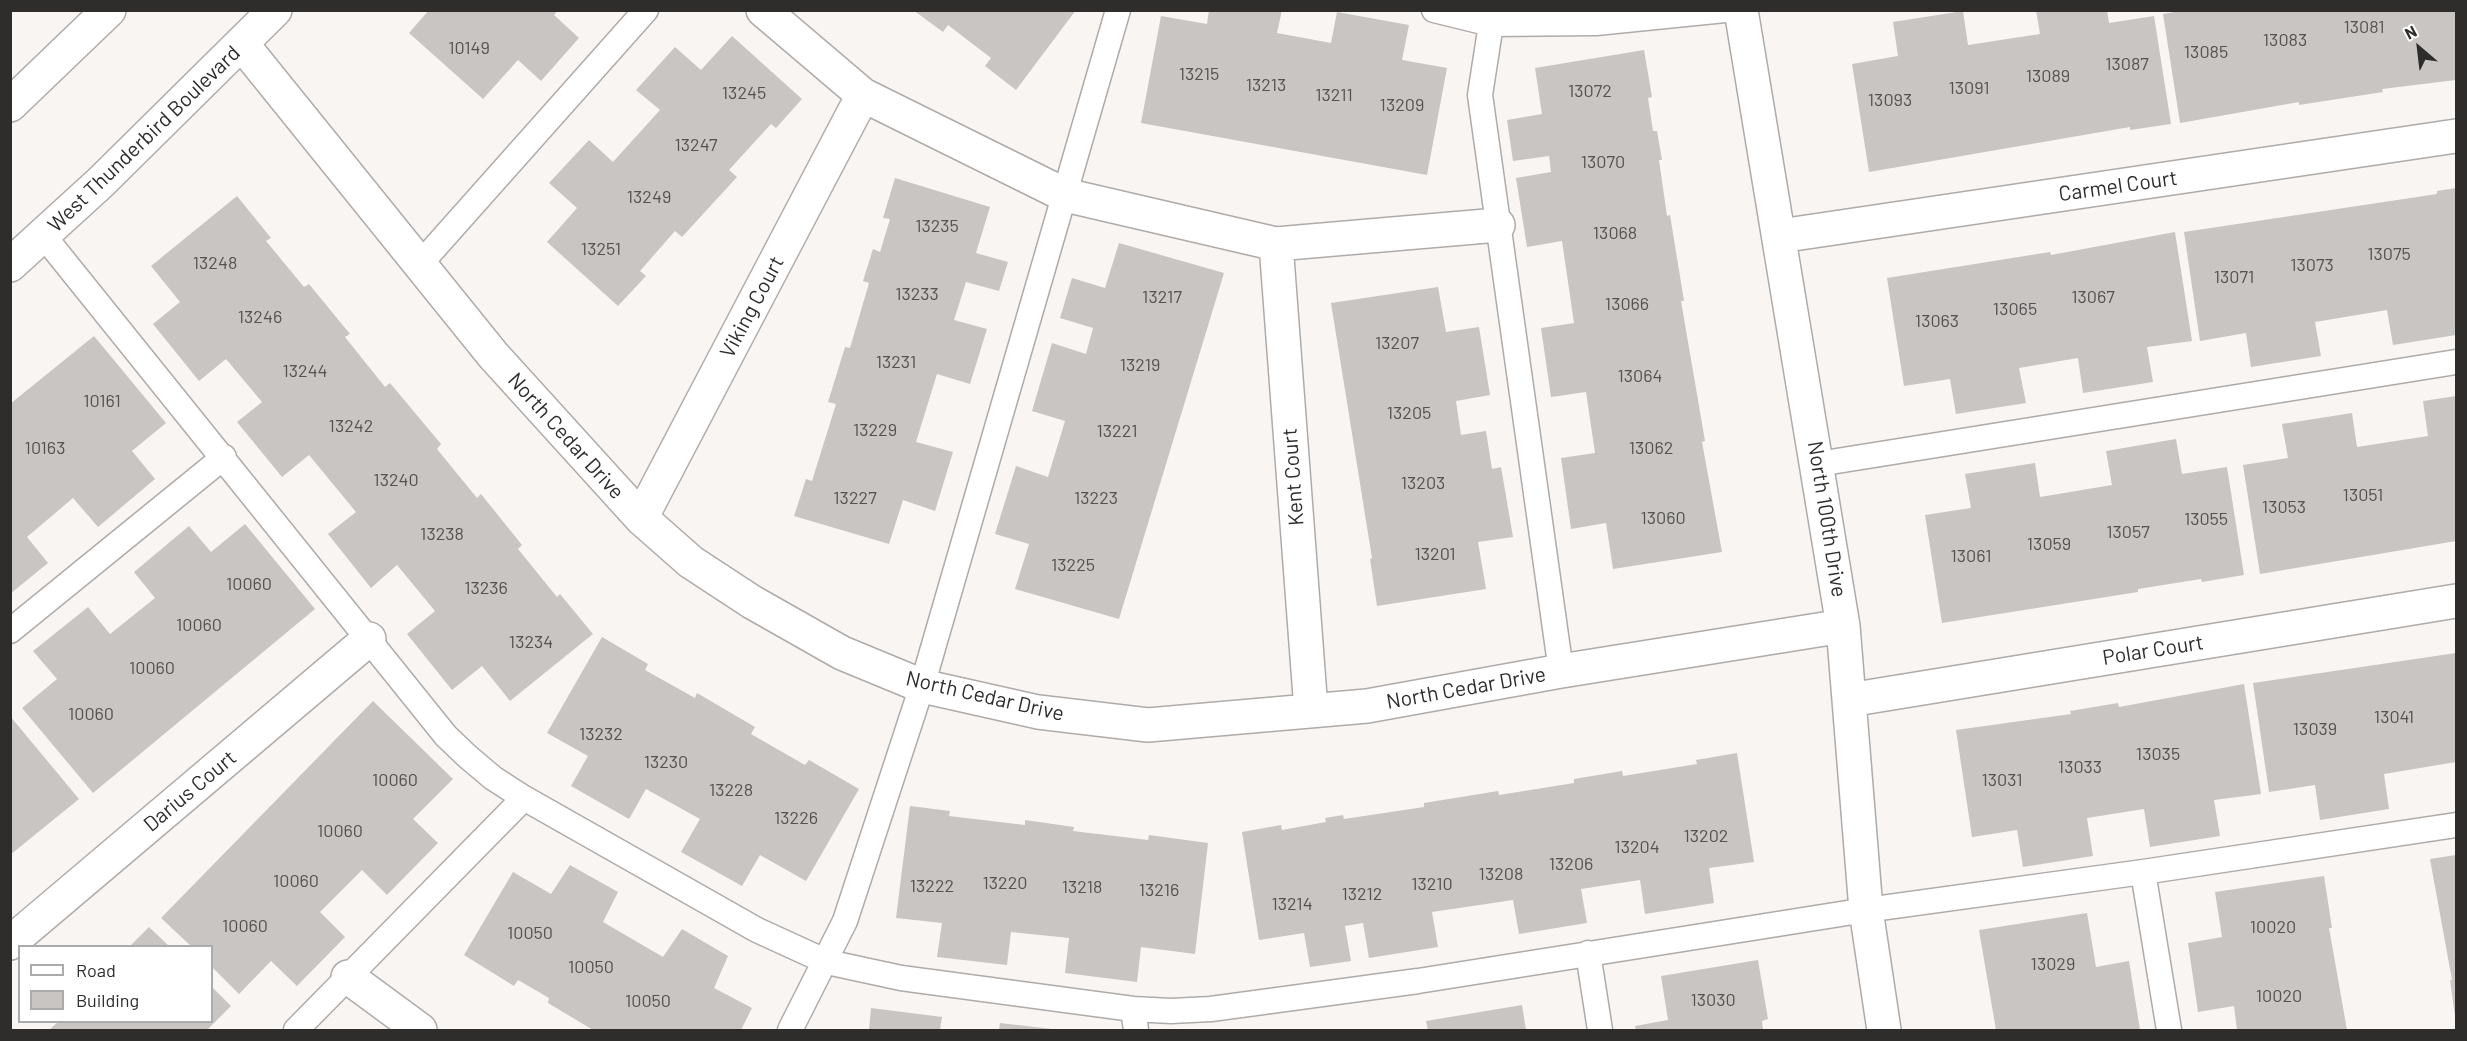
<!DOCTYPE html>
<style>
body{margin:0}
#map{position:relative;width:2467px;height:1041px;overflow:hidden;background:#f9f5f3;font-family:Barlow,sans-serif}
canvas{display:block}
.frame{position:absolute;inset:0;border:12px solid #2e2d2c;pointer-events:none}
.legend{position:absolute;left:18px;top:945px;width:195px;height:78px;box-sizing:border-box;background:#fff;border:2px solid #ababab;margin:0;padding:8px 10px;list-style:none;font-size:18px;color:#2e2d2c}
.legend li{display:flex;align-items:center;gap:12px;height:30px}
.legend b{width:30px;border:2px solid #ababab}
.north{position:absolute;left:2389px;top:18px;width:60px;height:60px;-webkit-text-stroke:4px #fff;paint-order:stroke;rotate:332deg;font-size:16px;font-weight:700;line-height:24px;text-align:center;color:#2e2d2c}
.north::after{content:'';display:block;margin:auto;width:21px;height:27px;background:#2e2d2c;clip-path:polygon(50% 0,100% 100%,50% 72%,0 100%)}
</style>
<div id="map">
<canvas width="2467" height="1041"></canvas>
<div class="frame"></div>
<ul class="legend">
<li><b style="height:8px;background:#fff"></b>Road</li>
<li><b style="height:16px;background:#c8c5c2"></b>Building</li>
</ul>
<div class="north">N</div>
</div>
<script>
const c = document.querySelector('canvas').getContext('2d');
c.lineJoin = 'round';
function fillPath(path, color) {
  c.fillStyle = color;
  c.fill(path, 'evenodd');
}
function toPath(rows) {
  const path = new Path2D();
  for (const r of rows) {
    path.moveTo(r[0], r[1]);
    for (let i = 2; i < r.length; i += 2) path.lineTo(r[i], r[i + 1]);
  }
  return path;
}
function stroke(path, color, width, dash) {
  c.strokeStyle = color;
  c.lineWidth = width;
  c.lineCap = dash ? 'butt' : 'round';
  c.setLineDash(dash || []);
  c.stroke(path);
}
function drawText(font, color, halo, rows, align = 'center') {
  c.font = font + ' Barlow,sans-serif';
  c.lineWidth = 5;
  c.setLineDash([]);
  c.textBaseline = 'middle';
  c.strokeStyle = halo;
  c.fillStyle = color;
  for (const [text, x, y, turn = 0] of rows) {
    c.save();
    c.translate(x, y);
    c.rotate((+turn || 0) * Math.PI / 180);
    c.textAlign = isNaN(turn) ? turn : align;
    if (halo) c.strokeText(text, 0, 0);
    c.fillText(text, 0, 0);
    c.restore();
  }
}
const building = toPath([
 [429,10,558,10,554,15,579,38,541,81,518,60,483,99,409,33],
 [913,10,1076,10,1016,90,985,66,991,58,948,25,943,32],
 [1209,10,1282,10,1277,33,1331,43,1337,12,1409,25,1402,60,1447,68,1427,175,1141,123,1161,16,1207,24],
 [2036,10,2107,10,2109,23,2154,16,2171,124,2130,130,2130,127,1869,172,1852,64,1898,56,1893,22,1963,11,1968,45,2040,34],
 [2185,10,2456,10,2456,80,2382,89,2383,92,2299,105,2299,102,2180,123,2163,14],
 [732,36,802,99,776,128,771,124,729,170,737,177,682,237,675,231,640,271,646,276,618,306,547,242,577,208,549,183,589,140,613,162,660,110,636,90,675,47,701,70],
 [1644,50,1652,97,1648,98,1653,131,1657,131,1662,160,1659,160,1667,216,1670,215,1684,301,1681,301,1705,441,1702,442,1722,552,1613,569,1606,523,1571,529,1561,458,1595,453,1586,392,1551,397,1541,328,1574,323,1562,241,1527,247,1516,178,1551,172,1549,156,1513,161,1507,120,1542,114,1535,68],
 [895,178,990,207,976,253,1008,262,999,291,966,282,954,320,987,329,970,384,937,374,916,442,953,452,935,511,903,500,889,544,794,516,806,479,812,481,836,404,828,402,845,347,850,348,869,283,863,281,873,249,880,252,890,219,883,218],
 [2456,188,2456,335,2393,345,2387,310,2315,322,2321,356,2251,367,2246,333,2200,341,2184,232,2437,194,2437,191],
 [237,196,271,238,266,241,304,287,309,284,350,334,345,337,385,387,390,383,441,444,437,449,477,498,481,494,522,545,518,549,557,597,560,594,593,634,510,701,482,666,452,690,407,634,435,611,397,565,371,588,328,534,356,512,309,455,282,477,237,422,262,402,226,359,199,381,153,324,180,302,151,266],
 [2175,232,2192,341,2147,347,2153,382,2083,393,2078,358,2019,368,2026,403,1956,414,1950,379,1904,386,1887,278,2050,252,2051,255],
 [1119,243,1224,273,1119,619,1015,589,1029,544,995,534,1016,466,1048,477,1065,421,1032,411,1052,343,1086,354,1093,328,1060,318,1072,278,1105,288],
 [1438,287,1446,332,1479,327,1490,395,1456,401,1461,435,1486,431,1492,469,1501,467,1513,537,1478,542,1486,589,1377,606,1370,559,1372,558,1331,303],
 [94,336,166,423,132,451,155,479,98,527,73,498,27,537,48,563,10,594,10,404],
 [2456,396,2456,541,2260,574,2243,465,2288,458,2282,424,2352,413,2357,447,2428,436,2423,401],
 [2176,439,2182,474,2227,467,2244,575,2202,582,2201,579,2138,589,2138,592,1942,623,1925,515,1971,508,1965,474,2035,463,2040,497,2112,485,2106,451],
 [245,524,315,609,93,793,22,708,57,679,33,651,88,607,110,634,155,598,134,572,189,526,211,552],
 [602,637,648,664,645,670,695,698,697,693,755,727,751,734,805,765,809,760,859,789,806,881,760,855,742,886,681,852,700,819,646,789,629,819,571,786,588,756,547,733],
 [2456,653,2456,762,2384,774,2389,809,2320,820,2315,785,2269,792,2253,683],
 [2244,684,2261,794,2214,800,2220,836,2150,847,2144,809,2087,818,2093,856,2023,867,2017,830,1972,837,1956,730,2071,714,2070,711,2118,703,2119,707],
 [373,701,453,779,413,819,438,843,387,895,362,870,320,912,345,937,297,986,271,961,239,994,212,967,212,946,191,946,161,918],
 [10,716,79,799,10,855],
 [1737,753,1754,862,1709,868,1714,903,1645,914,1640,880,1581,889,1587,923,1519,934,1513,900,1432,912,1438,947,1369,958,1363,923,1345,926,1351,961,1310,967,1304,933,1259,940,1242,832,1281,825,1282,830,1326,822,1325,818,1343,815,1344,819,1424,807,1424,803,1498,791,1499,795,1574,783,1574,779,1622,771,1623,776,1697,764,1696,760],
 [910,806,950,811,949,816,1025,825,1025,820,1074,827,1073,831,1148,840,1149,835,1208,843,1195,954,1141,947,1137,982,1065,973,1069,938,1011,932,1007,965,937,957,942,923,896,918],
 [2456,855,2456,1016,2455,1016,2450,980,2452,980,2430,859],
 [570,865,618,892,603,922,663,957,682,929,728,956,714,988,752,1008,741,1030,593,1030,548,1003,549,998,518,980,514,986,464,955,513,872,551,894],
 [2324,876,2332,928,2329,928,2347,1030,2237,1030,2234,1006,2198,1012,2188,943,2222,937,2215,892],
 [2087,913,2096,967,2129,961,2140,1030,1996,1030,1979,930],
 [149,927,169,946,130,946],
 [1758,960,1768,1019,1762,1021,1763,1030,1636,1030,1635,1026,1668,1020,1661,976],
 [212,987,231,1006,207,1030,49,1030,58,1022,212,1022],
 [1522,1005,1526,1030,1428,1030,1426,1021],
 [871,1008,942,1017,940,1030,869,1030],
 [1000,1023,1052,1029,1052,1030,999,1030]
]);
const lane = toPath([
 [1434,10,1491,24,1596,23,1725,10],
 [1491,24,1480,95,1561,671],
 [43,235,446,736,467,756,493,778,524,798,757,930,827,962,901,978,1133,1009,1171,1011,1211,1009,1418,981,1866,910,2143,872,2456,825],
 [421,263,646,10],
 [1818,464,2456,362],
 [10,631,224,457],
 [2143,872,2169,1030],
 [1588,953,1600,1030],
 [1133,1009,1136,1030],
 [296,1030,524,798],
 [790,1030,845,921,922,686,1118,10]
]);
const street = toPath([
 [763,10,863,95,1065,195,1276,244,1498,225],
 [1741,10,1843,626,1866,910,1884,1030],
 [242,44,493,355,641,518,691,562,752,602,842,653,922,686,1038,712,1148,725,1367,706,1561,671,1843,626],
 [1780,236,2456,136],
 [1276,244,1311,710],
 [641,518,863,95],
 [1849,700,2456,601],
 [10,943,369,639],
 [348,977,420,1030]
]);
const secondary = toPath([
 [10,105,109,10],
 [10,265,101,182,275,10]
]);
const numberNames = [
 ["13081",2364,27],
 ["13083",2285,40],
 ["10149",469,48],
 ["13085",2206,52],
 ["13087",2127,64],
 ["13215",1199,74],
 ["13089",2048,76],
 ["13213",1266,85],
 ["13091",1969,88],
 ["13072",1590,91],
 ["13245",744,93],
 ["13211",1334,95],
 ["13093",1890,100],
 ["13209",1402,105],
 ["13247",696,145],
 ["13070",1603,162],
 ["13249",649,197],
 ["13235",937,226],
 ["13068",1615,233],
 ["13251",601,249],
 ["13075",2389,254],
 ["13248",215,263],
 ["13073",2312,265],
 ["13071",2234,277],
 ["13233",917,294],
 ["13217",1162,297],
 ["13067",2093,297],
 ["13066",1627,304],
 ["13065",2015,309],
 ["13246",260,317],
 ["13063",1937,321],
 ["13207",1397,343],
 ["13231",896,362],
 ["13219",1140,365],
 ["13244",305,371],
 ["13064",1640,376],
 ["10161",102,401],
 ["13205",1409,413],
 ["13242",351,426],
 ["13229",875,430],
 ["13221",1117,431],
 ["10163",45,448],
 ["13062",1651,448],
 ["13240",396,480],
 ["13203",1423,483],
 ["13051",2363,495],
 ["13227",855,498],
 ["13223",1096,498],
 ["13053",2284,507],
 ["13060",1663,518],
 ["13055",2206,519],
 ["13057",2128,532],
 ["13238",442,534],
 ["13059",2049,544],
 ["13201",1435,554],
 ["13061",1971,556],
 ["13225",1073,565],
 ["10060",249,584],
 ["13236",486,588],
 ["10060",199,625],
 ["13234",531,642],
 ["10060",152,668],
 ["10060",91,714],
 ["13041",2394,717],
 ["13039",2315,729],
 ["13232",601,734],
 ["13035",2158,754],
 ["13230",666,762],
 ["13033",2080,767],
 ["10060",395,780],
 ["13031",2002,780],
 ["13228",731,790],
 ["13226",796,818],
 ["10060",340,831],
 ["13202",1706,836],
 ["13204",1637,847],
 ["13206",1571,864],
 ["13208",1501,874],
 ["10060",296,881],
 ["13220",1005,883],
 ["13210",1432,884],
 ["13222",932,886],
 ["13218",1082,887],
 ["13216",1159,890],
 ["13212",1362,894],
 ["13214",1292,904],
 ["10060",245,926],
 ["10020",2273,927],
 ["10050",530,933],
 ["13029",2053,964],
 ["10050",591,967],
 ["10020",2279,996],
 ["13030",1713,1000],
 ["10050",648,1001]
];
const streetNames = [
 ["West Thunderbird Boulevard",144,139,-44],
 ["Carmel Court",2118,186,-8],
 ["Viking Court",752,307,-62],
 ["North Cedar Drive",566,436,48],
 ["Kent Court",1293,477,-94],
 ["North 100th Drive",1827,519,81],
 ["Polar Court",2153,650,-9],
 ["North Cedar Drive",1466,688,-10],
 ["North Cedar Drive",985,696,13],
 ["Darius Court",190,791,-40]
];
fillPath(building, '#c8c5c2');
stroke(lane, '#aeaba9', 27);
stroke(street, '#aeaba9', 36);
stroke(secondary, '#aeaba9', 36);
stroke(lane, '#fff', 24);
stroke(street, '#fff', 33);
stroke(secondary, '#fff', 33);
drawText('18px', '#545352', null, numberNames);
drawText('21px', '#2e2d2c', '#fff', streetNames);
</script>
